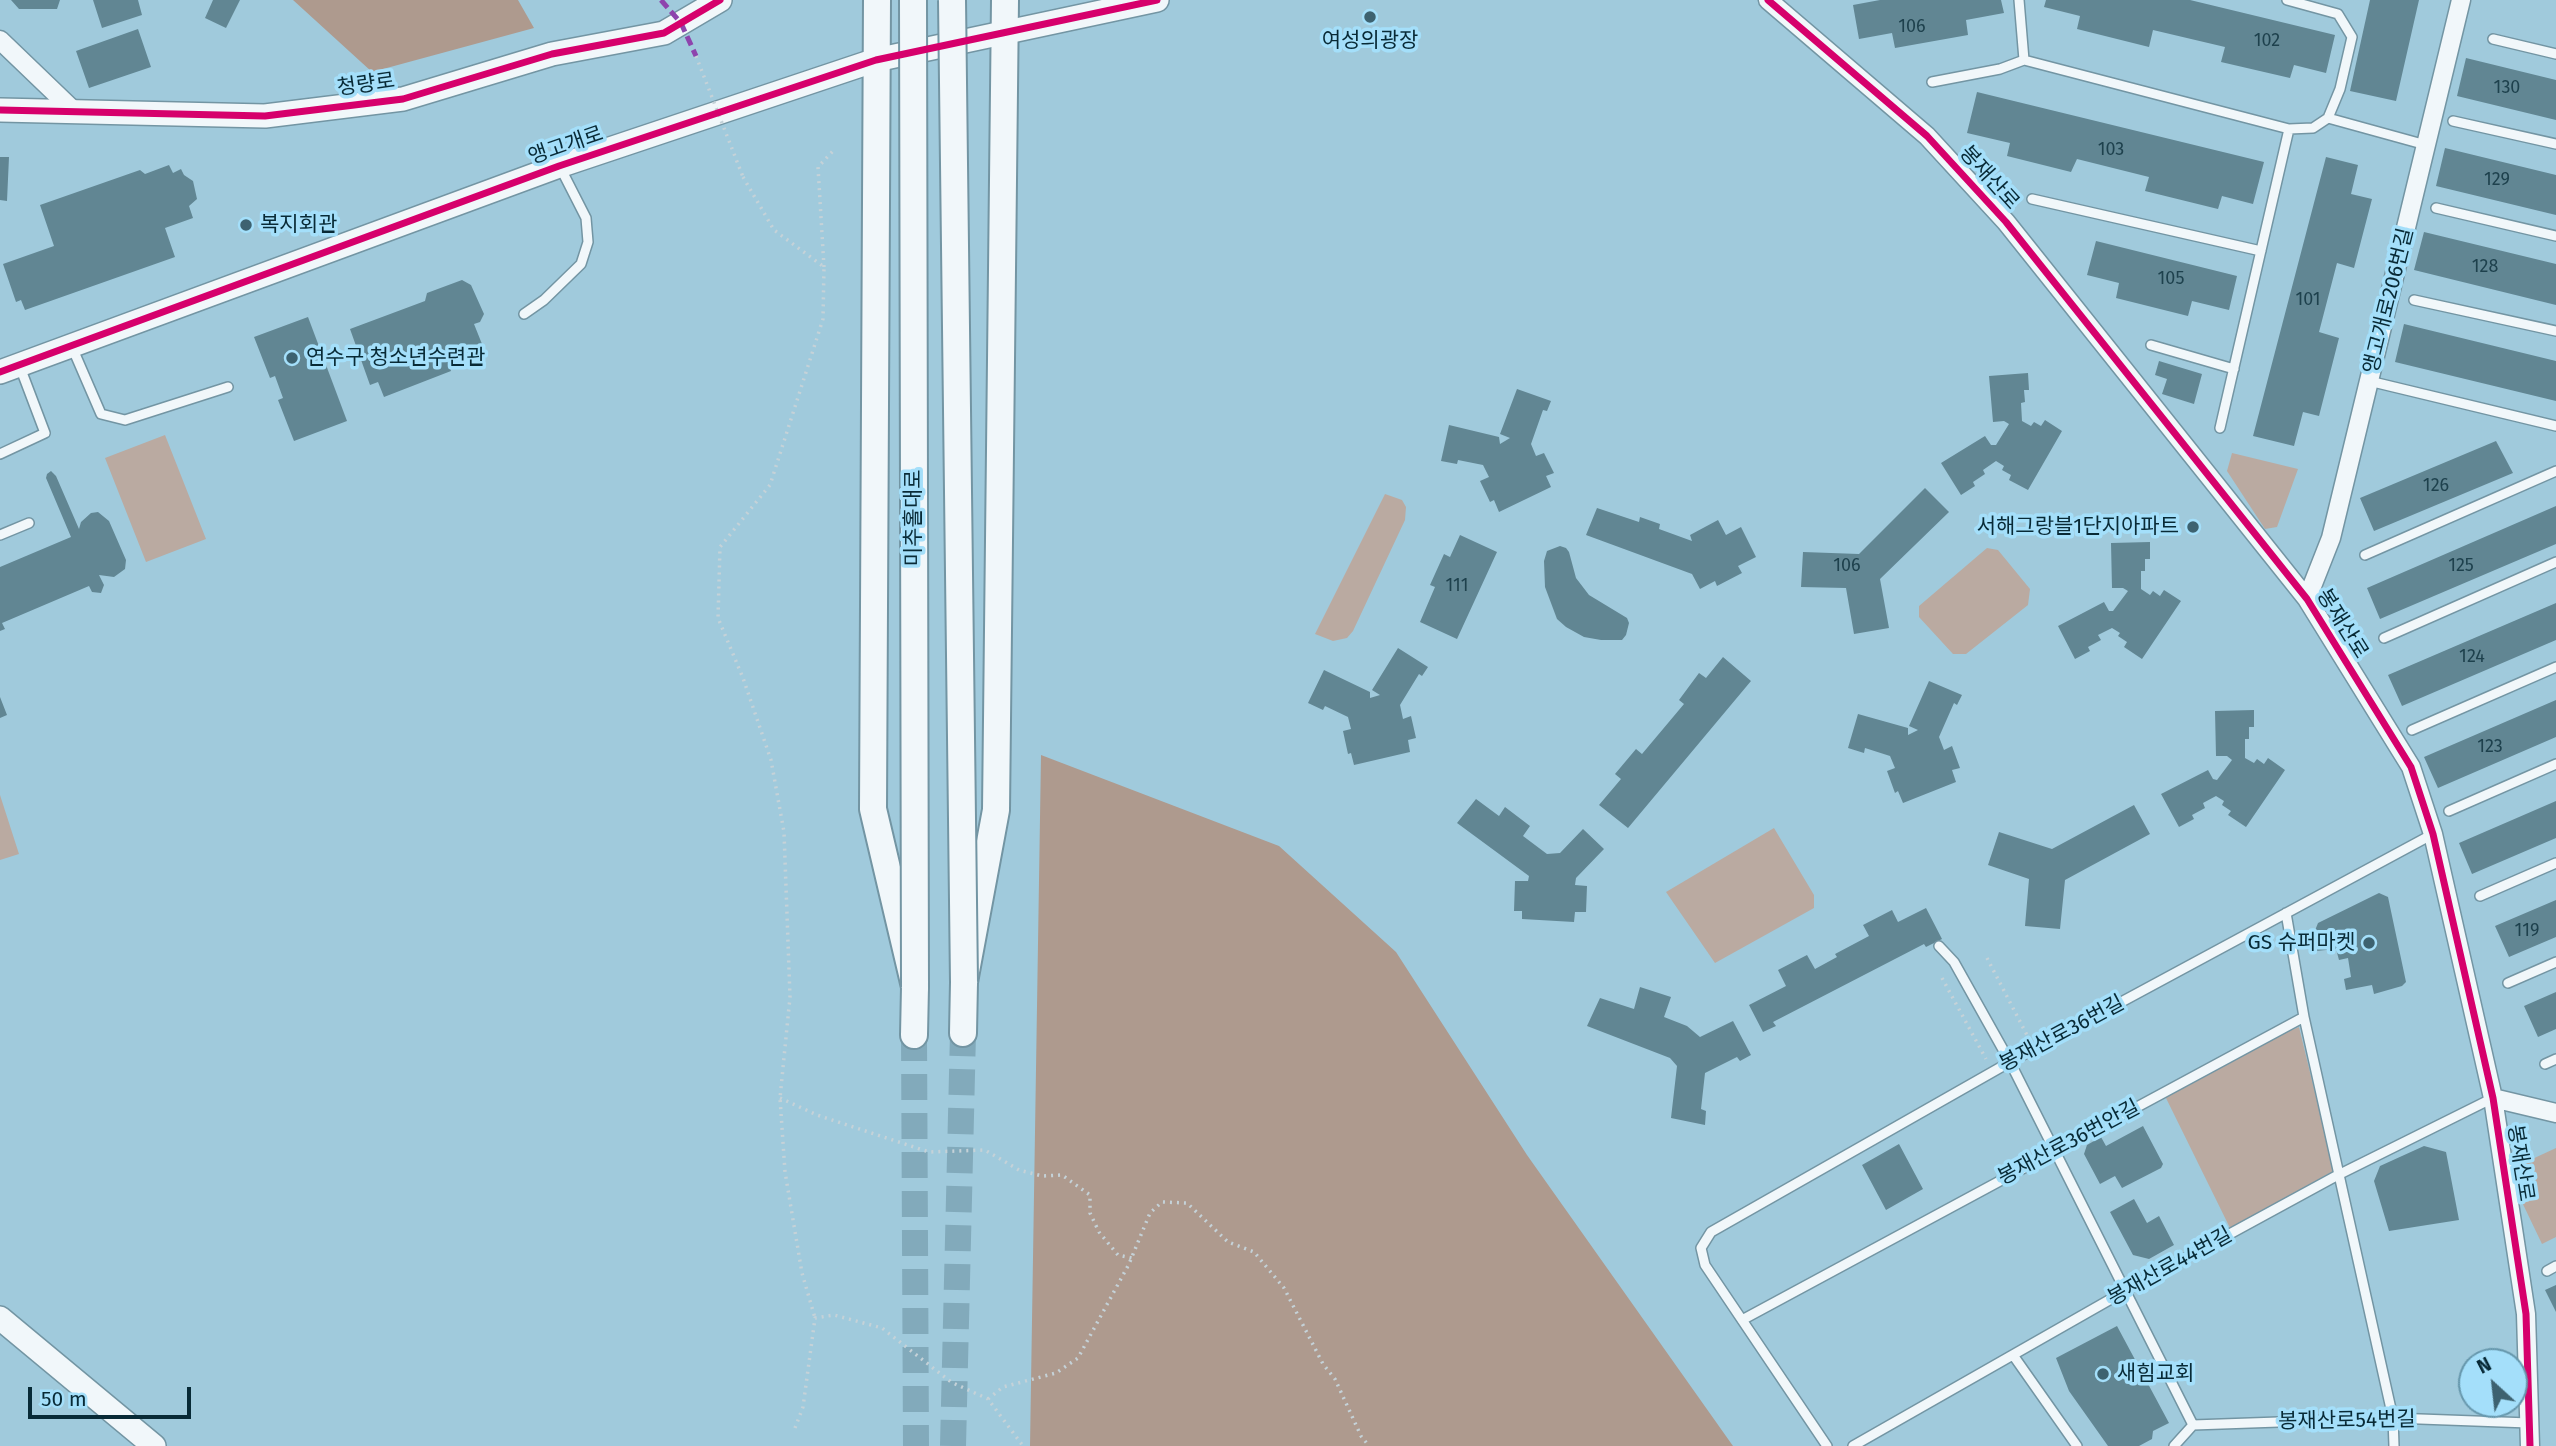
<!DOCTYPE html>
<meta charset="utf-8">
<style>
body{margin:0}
#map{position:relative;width:2556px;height:1446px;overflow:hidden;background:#a0cadc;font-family:"Fira Sans",sans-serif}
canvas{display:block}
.north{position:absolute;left:2458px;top:1348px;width:70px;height:70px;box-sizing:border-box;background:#a4dffa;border:2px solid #6697ac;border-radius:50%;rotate:333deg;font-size:19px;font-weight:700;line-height:28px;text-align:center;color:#082a36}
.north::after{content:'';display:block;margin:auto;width:24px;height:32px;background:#3d6270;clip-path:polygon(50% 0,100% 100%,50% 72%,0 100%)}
.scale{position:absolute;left:28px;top:1387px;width:163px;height:32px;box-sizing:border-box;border:4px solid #082a36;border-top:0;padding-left:9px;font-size:21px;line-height:24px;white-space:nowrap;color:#082a36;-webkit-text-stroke:5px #a4dffa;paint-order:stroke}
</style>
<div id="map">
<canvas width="2556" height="1446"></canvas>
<div class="north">N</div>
<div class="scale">50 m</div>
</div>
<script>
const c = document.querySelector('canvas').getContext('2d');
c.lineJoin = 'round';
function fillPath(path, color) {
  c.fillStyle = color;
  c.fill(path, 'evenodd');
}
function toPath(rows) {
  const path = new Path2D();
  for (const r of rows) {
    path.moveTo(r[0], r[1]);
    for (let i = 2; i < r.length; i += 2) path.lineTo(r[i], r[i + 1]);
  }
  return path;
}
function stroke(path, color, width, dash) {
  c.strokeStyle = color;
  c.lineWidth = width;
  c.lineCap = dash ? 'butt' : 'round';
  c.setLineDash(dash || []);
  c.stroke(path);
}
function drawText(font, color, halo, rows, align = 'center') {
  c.font = font + ' "Fira Sans","Noto Sans KR",sans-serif';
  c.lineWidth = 7;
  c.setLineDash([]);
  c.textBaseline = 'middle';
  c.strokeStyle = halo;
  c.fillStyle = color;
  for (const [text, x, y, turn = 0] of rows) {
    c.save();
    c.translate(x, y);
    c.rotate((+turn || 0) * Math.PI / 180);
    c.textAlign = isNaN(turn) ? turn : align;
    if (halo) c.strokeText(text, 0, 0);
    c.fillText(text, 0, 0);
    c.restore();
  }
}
const green = toPath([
 [165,435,206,539,146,562,105,458],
 [2232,453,2298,469,2277,527,2265,529,2227,471],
 [1385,494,1402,500,1406,507,1405,520,1353,631,1347,638,1333,641,1315,634],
 [1987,548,1998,550,2030,589,2028,605,1966,654,1953,654,1919,617,1919,606],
 [0,795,19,854,0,860],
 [1774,828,1814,895,1814,908,1715,963,1666,892],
 [2299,1027,2334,1171,2230,1228,2165,1096,2262,1042],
 [2556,1148,2556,1237,2542,1244,2520,1198,2515,1167]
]);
const forest = toPath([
 [293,0,518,0,534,28,372,72],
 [1041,755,1279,846,1396,952,1527,1155,1733,1446,1030,1446]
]);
const building = toPath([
 [11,0,60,0,57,9,19,9],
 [93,0,138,0,142,15,102,28],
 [213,0,240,0,226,28,205,18],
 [1880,0,2001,0,2004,13,1966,20,1968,35,1895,48,1892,33,1859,39,1853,5],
 [2046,0,2190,0,2335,35,2326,73,2294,65,2290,78,2221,62,2225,47,2153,30,2149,47,2077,29,2080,16,2044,7],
 [2370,0,2419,0,2396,101,2350,91],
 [138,29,151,67,89,88,76,51],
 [2466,58,2556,80,2556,120,2457,96],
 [1977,92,2264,162,2253,204,2222,196,2218,209,2145,191,2149,177,2077,159,2071,172,2007,156,2010,143,1967,133],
 [2445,148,2556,175,2556,215,2436,186],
 [0,157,9,157,7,201,0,200],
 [2326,157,2358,165,2351,194,2372,199,2354,268,2337,263,2319,332,2339,338,2319,416,2303,412,2294,446,2253,436],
 [169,165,173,173,181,169,184,175,193,181,197,199,189,206,193,218,165,228,175,257,25,310,21,300,16,302,3,264,54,246,40,205,140,170,145,174],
 [2424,232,2556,264,2556,305,2414,270],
 [2096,241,2237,276,2229,310,2192,301,2188,316,2116,298,2119,283,2087,275],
 [462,280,471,285,484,314,480,322,474,324,484,349,448,362,451,371,384,397,378,382,370,385,350,329,425,301,427,293],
 [308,317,347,421,294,441,278,400,283,398,275,376,270,378,254,337],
 [2404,324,2556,361,2556,401,2395,362],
 [2159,361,2202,374,2194,404,2162,394,2167,379,2155,375],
 [2028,373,2029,390,2024,390,2025,402,2021,403,2022,421,2031,426,2034,422,2041,426,2045,420,2062,431,2028,490,2009,480,2011,475,2002,470,2004,466,1996,461,1983,470,1985,474,1973,482,1975,486,1961,495,1941,463,1985,436,1991,445,1996,445,2009,424,2004,421,1993,422,1989,376],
 [1517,389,1551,401,1547,411,1543,410,1531,444,1536,456,1544,453,1554,473,1546,476,1551,487,1499,512,1494,500,1490,502,1480,481,1489,477,1483,465,1458,460,1457,464,1441,461,1449,425,1499,437,1500,444,1510,438,1500,434],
 [2496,441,2513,473,2374,531,2360,498],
 [51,471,56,476,79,529,81,522,91,513,98,512,109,521,126,560,125,569,114,577,99,575,104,585,101,593,92,592,89,586,2,623,5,629,0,631,0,567,71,537,46,478,47,474],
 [1925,488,1949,512,1880,579,1889,628,1854,634,1846,588,1801,587,1803,552,1859,554],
 [2556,506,2556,544,2380,619,2367,588],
 [1597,508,1639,522,1640,517,1660,524,1659,529,1692,541,1690,535,1718,520,1726,535,1741,527,1756,557,1738,566,1742,573,1717,586,1715,581,1700,589,1692,574,1586,535],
 [1460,535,1497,552,1457,639,1420,622,1435,587,1430,585,1444,554,1450,557],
 [2150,542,2150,559,2145,559,2145,571,2141,571,2141,589,2150,595,2153,591,2160,596,2164,590,2181,601,2142,659,2124,647,2127,642,2118,636,2120,633,2112,628,2098,635,2101,640,2088,647,2090,651,2075,659,2058,626,2104,602,2109,611,2113,611,2128,591,2123,588,2112,588,2111,543],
 [1560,546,1566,548,1569,552,1576,578,1589,595,1627,618,1629,623,1626,635,1622,640,1601,640,1584,637,1566,627,1557,619,1545,587,1544,561,1547,551],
 [2556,603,2556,640,2402,706,2388,675],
 [1398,648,1428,667,1422,676,1419,674,1400,705,1403,719,1411,716,1416,738,1408,740,1410,752,1354,765,1351,753,1348,754,1343,731,1351,729,1348,717,1325,706,1323,710,1308,703,1324,670,1370,692,1370,698,1380,695,1372,690],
 [1723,657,1751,681,1628,828,1599,805,1621,779,1615,774,1636,749,1642,754,1684,704,1679,700,1699,673,1706,678],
 [1929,681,1962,695,1957,705,1954,703,1939,737,1944,750,1952,746,1960,768,1952,770,1956,782,1903,803,1898,791,1895,793,1887,771,1895,768,1890,756,1865,748,1864,753,1848,748,1858,714,1908,728,1908,735,1918,730,1909,726],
 [0,697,7,715,0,718],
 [2556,700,2556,737,2438,788,2424,757],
 [2254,710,2254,727,2249,727,2249,739,2245,739,2245,758,2254,763,2257,759,2264,764,2268,758,2285,770,2246,827,2228,815,2231,811,2222,805,2224,801,2216,796,2203,803,2205,808,2192,815,2194,819,2179,827,2161,794,2208,770,2213,779,2217,780,2232,760,2227,756,2216,756,2215,711],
 [1476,799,1499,816,1505,807,1530,826,1523,836,1547,854,1560,853,1583,829,1604,849,1576,878,1575,885,1587,886,1586,912,1575,912,1574,922,1522,919,1522,911,1514,911,1515,881,1528,881,1529,876,1457,823],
 [2556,801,2556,838,2472,874,2459,843],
 [2134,805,2150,834,2065,880,2060,929,2025,926,2029,879,1988,865,1999,832,2052,849],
 [2379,893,2388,897,2406,982,2402,986,2374,994,2372,985,2346,990,2344,979,2351,977,2348,958,2339,960,2336,949,2316,951,2312,938,2318,923],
 [2556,900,2556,937,2509,957,2495,926],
 [1926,908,1942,939,1926,947,1924,944,1773,1022,1776,1026,1763,1032,1749,1005,1786,986,1778,970,1807,955,1815,969,1837,957,1835,954,1869,936,1863,925,1892,910,1898,922],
 [1640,987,1671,997,1664,1017,1687,1026,1700,1037,1733,1021,1751,1055,1740,1061,1737,1057,1705,1073,1701,1109,1706,1111,1705,1125,1671,1118,1677,1066,1670,1058,1587,1026,1600,998,1634,1009],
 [2556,992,2556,1029,2538,1037,2524,1006],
 [2143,1126,2163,1164,2161,1168,2122,1188,2115,1176,2100,1184,2084,1154,2087,1145,2101,1137,2106,1146],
 [1899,1144,1923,1189,1886,1210,1862,1165],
 [2424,1146,2446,1152,2459,1220,2389,1231,2374,1181,2380,1166],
 [2134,1199,2147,1223,2159,1216,2174,1245,2149,1259,2133,1255,2110,1212],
 [2556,1285,2556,1312,2545,1290],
 [2117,1326,2169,1423,2153,1431,2152,1439,2139,1446,2108,1446,2069,1391,2056,1358]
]);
const secondaryTunnel = toPath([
 [914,1035,916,1446],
 [953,1446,963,1033]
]);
const path = toPath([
 [743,177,774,230,824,267,823,319,770,485,720,547,718,618,743,678,771,760,784,832,790,997,780,1098,785,1172,802,1273,815,1318],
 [824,267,818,167,833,151],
 [1987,958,2028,1037],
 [1942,978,1986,1059],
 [780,1098,817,1115,929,1152,985,1150,1019,1170,1042,1176,1062,1175,1090,1195,1090,1213,1099,1232,1118,1255,1132,1258],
 [988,1399,1003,1387,1056,1373,1078,1358,1129,1264,1150,1213,1162,1202,1187,1203,1228,1242,1254,1252,1284,1288,1323,1364,1335,1379,1361,1436,1369,1446],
 [795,1428,803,1407,815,1318,834,1315,882,1328,951,1382,988,1399,1023,1446]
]);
const service = toPath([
 [2019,0,2024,60],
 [2493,39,2556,54],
 [1932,82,2000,69,2024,60,2289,129,2313,128,2328,118,2340,89,2352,37,2338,14,2287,0],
 [2328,118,2426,145],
 [2453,121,2556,144],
 [2032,199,2261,251],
 [2436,208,2556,236],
 [2414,300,2556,331],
 [524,314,544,300,581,264,588,242,586,218,560,167],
 [2151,345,2234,369],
 [72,347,101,414,125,420,228,387],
 [2369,381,2556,426],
 [2220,428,2289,129],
 [0,454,45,433,20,367],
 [0,535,29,523],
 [2365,555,2556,471],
 [2384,638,2556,562],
 [2412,730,2556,667],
 [2449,811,2556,764],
 [2480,896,2556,863],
 [2286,913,2304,1017,2393,1418,2394,1446],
 [1939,946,1954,962,2010,1062,2193,1425],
 [2508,983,2556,962],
 [2545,1064,2556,1059],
 [2547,1271,2556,1266],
 [1742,1320,2304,1017],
 [2013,1355,2077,1446],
 [1827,1446,1705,1265,1701,1248,1711,1232,2010,1062,2433,834],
 [1853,1446,2125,1291,2338,1175,2493,1098],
 [2174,1446,2193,1425,2393,1418,2529,1423]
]);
const minor = toPath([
 [1768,0,1927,136,2006,222,2307,599,2411,767,2433,834,2493,1098,2526,1314,2530,1446],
 [0,40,75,112],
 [2307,599,2331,538,2461,0],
 [2493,1098,2556,1113]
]);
const tertiary = toPath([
 [0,110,265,116,403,99,552,54,664,33,720,0],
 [0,372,559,166,876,60,1157,0],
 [0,1318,154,1446]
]);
const secondary = toPath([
 [877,0,873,809,915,987,914,1035],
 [963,1033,964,982,996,810,1005,0]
]);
const pathBridge = toPath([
 [696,56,743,177]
]);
const secondaryBridge = toPath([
 [913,0,915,987],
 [952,0,964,982]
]);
const quiet = toPath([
 [661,0,681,23,696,56]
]);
const cycleway = toPath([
 [1768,0,1927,136,2006,222,2307,599,2411,767,2433,834,2493,1098,2526,1314,2530,1446],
 [0,110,265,116,403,99,552,54,664,33,720,0],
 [0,372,559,166,876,60,1157,0]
]);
const markers = [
 [1370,17,7,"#3d6270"],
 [246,225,7,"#3d6270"],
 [292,358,7,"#3d6270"],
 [2193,527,7,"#3d6270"],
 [2369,943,7,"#3d6270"],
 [2103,1374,7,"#3d6270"]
];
const numberNames = [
 ["106",1912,27],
 ["102",2267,41],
 ["130",2507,88],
 ["103",2111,150],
 ["129",2497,180],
 ["128",2485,267],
 ["105",2171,279],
 ["101",2308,300],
 ["126",2436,486],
 ["106",1847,566],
 ["125",2461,566],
 ["111",1457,586],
 ["124",2472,657],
 ["123",2490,747],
 ["119",2527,931]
];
const poiNames = [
 ["여성의광장",1370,41,"center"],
 ["복지회관",260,225],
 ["연수구 청소년수련관",306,358],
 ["서해그랑블1단지아파트",2179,527,"right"],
 ["GS 슈퍼마켓",2355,943,"right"],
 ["새힘교회",2117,1374]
];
const streetNames = [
 ["청량로",366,85,-8],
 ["앵고개로",566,146,-19],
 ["봉재산로",1989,178,48],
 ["앵고개로206번길",2389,301,-76],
 ["미추홀대로",914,518,-90],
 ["봉재산로",2342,624,58],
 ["봉재산로36번길",2062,1034,-28],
 ["봉재산로36번안길",2069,1143,-28],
 ["봉재산로",2520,1163,81],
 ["봉재산로44번길",2170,1267,-29],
 ["봉재산로54번길",2347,1421,-1]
];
fillPath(green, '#baaaa1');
fillPath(forest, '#ae9a8e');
fillPath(building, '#618693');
stroke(secondaryTunnel, '#82aabb', 26, [26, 13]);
stroke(service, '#7395a3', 12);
stroke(minor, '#7395a3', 21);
stroke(tertiary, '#7395a3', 26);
stroke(secondary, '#7395a3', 30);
stroke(path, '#c5d2d8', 3.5, [2, 5]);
stroke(service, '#f1f7fa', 9);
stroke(minor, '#f1f7fa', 18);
stroke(tertiary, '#f1f7fa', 23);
stroke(secondary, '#f1f7fa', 26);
stroke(secondaryBridge, '#7395a3', 30, []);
stroke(pathBridge, '#c5d2d8', 3.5, [2, 5]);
stroke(secondaryBridge, '#f1f7fa', 26);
stroke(quiet, '#8e44ad', 5, [10, 5]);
stroke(cycleway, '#d6006c', 7);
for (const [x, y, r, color] of markers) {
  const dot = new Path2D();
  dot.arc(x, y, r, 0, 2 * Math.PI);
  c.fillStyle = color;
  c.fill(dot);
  stroke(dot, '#a4dffa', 2.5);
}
drawText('18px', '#1e414d', null, numberNames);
drawText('21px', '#082a36', '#a4dffa', poiNames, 'left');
drawText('21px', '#082a36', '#a4dffa', streetNames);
</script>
